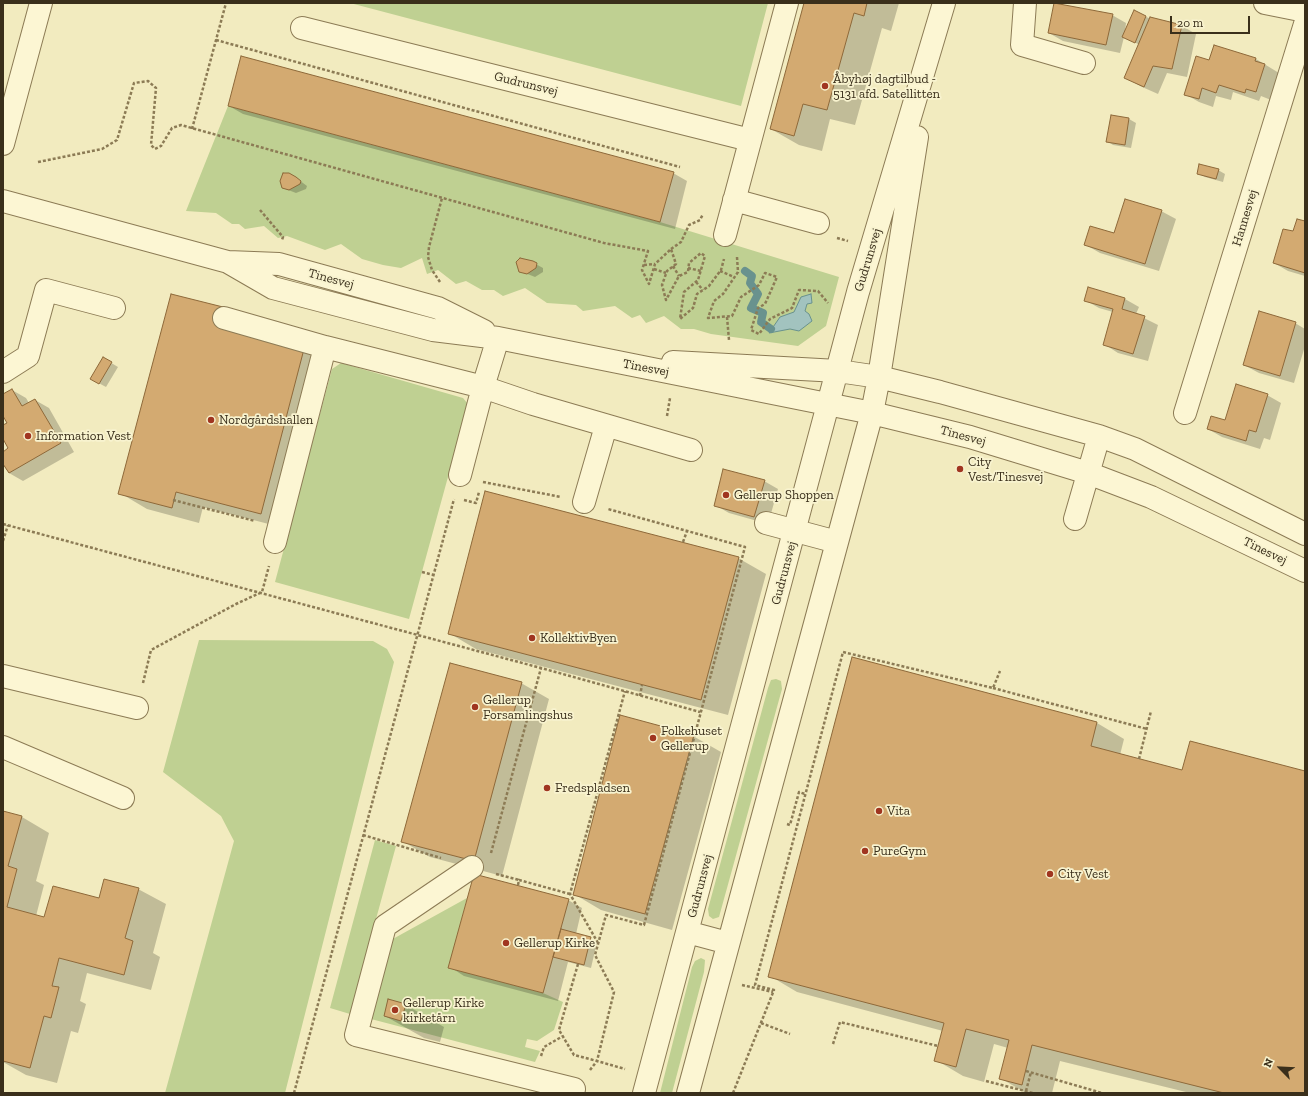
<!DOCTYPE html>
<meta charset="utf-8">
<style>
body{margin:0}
#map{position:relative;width:1308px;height:1096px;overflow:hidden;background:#f2ebbf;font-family:"Zilla Slab",serif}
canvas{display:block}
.frame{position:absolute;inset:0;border:4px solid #3a2f1b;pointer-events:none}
.north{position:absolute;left:1260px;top:1048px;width:40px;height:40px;-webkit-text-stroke:3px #f8f3cf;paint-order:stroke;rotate:294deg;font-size:11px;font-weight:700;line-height:16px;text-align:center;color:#3a2f1b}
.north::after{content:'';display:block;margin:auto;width:14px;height:18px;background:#3a2f1b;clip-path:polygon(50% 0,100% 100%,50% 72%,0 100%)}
.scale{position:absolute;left:1170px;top:16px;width:80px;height:18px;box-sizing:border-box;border:2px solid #3a2f1b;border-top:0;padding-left:5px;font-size:12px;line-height:14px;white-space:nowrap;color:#3a2f1b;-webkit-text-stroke:3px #f8f3cf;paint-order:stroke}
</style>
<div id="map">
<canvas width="1308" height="1096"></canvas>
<div class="frame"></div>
<div class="north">N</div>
<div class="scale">20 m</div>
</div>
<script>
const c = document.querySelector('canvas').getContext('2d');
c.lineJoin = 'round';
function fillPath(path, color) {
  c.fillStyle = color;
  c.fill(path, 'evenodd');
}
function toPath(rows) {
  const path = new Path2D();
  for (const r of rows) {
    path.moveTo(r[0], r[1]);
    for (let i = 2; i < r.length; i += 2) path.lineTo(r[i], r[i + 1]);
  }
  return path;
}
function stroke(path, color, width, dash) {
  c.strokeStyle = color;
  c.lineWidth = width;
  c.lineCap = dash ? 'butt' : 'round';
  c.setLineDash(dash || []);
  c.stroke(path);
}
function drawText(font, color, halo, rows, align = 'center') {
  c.font = font + ' "Zilla Slab",serif';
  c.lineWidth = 3.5;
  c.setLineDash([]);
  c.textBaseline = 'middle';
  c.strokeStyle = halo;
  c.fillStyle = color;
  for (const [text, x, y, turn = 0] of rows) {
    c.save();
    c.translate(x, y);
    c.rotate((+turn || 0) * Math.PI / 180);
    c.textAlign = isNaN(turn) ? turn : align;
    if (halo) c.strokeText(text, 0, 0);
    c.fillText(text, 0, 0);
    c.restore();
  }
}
const green = toPath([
 [350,3,768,3,741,106],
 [228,106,660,222,839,277,826,326,798,346,711,334,694,329,681,329,664,316,646,323,640,315,632,318,615,306,583,311,576,305,547,303,525,288,503,296,494,290,482,290,466,281,456,284,438,270,427,274,422,258,401,268,383,265,362,259,341,244,325,250,287,236,278,238,264,226,245,229,239,224,232,224,216,213,186,211],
 [341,363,463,398,468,404,409,619,275,582,332,369],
 [199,640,373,641,387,649,394,662,285,1093,165,1093,234,841,221,816,163,772],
 [776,679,781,681,782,689,719,917,713,919,709,916,708,909,768,688,771,680],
 [375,840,396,846,350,1014,330,1008],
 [467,898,449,968,543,993,563,1002,554,1030,537,1041,527,1039,525,1047,540,1051,535,1062,371,1019,391,940],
 [701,958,705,960,704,972,672,1093,660,1093,692,967,695,961]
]);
const water = toPath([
 [811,294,812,303,807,304,805,311,809,314,812,321,799,331,790,329,769,333,780,317,794,312,801,297,811,294]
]);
const shadow = toPath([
 [805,3,899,3,891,31,882,28,855,125,830,119,822,151,799,145,771,129],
 [1055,3,1112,15,1126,23,1125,32,1135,12,1151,19,1182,26,1196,34,1187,77,1167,73,1158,94,1140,86,1126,78,1140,45,1124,37,1120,53,1063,41,1049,33],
 [1214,46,1256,59,1279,73,1271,100,1261,96,1259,101,1233,92,1231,100,1216,96,1213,107,1199,102,1185,94,1209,62],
 [229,106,673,173,687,181,675,229,243,114],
 [1111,116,1129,119,1136,123,1131,148,1113,145,1107,141],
 [1218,170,1225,174,1223,182,1205,177,1198,173],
 [299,180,307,186,306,189,296,193,283,188],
 [1161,211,1176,219,1159,271,1100,253,1086,245,1115,235],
 [1305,222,1305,276,1288,271,1274,263,1294,233],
 [532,262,543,268,543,272,535,277,520,271],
 [1125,299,1139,307,1136,314,1158,325,1148,361,1118,353,1104,344,1113,312,1099,308,1085,300],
 [1295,323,1305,329,1305,346,1294,383,1259,373,1244,365],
 [303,350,331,366,288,529,203,507,199,523,147,509,120,493],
 [103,358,118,367,106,387,91,379],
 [12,390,26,398,29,403,35,400,49,408,74,452,23,481,9,473,3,462,3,453,10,449,3,437,3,426,8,423,3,414,3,396],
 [1267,395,1281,403,1270,440,1264,438,1260,449,1222,437,1208,429,1225,421],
 [764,481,778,489,768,524,729,513,715,505],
 [738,558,766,574,728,715,476,649,449,633],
 [521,683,549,699,502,876,430,857,402,841],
 [1097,723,1124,739,1120,755,1183,771,1305,772,1305,1093,1190,1093,1060,1061,1052,1093,1026,1093,1000,1078,1008,1048,994,1044,984,1082,963,1076,936,1060,943,1031,797,992,770,976],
 [693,736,721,752,672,930,601,910,574,894],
 [3,812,22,817,49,833,36,881,44,885,36,916,45,918,100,899,138,889,166,904,153,953,160,957,151,990,87,973,80,1001,86,1004,78,1033,71,1031,57,1083,26,1075,3,1062],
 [568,900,582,908,576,934,597,942,591,968,568,962,558,1001,464,976,450,967],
 [406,1005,444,1027,440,1042,424,1038,385,1016]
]);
const stream = toPath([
 [745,271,752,276,750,283,758,294,751,308,763,313,761,322,771,329]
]);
const building = toPath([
 [804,3,867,3,864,16,854,13,827,110,803,104,794,136,770,129,804,3],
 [1054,3,1113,14,1106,45,1048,33,1054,3],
 [1134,10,1146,16,1135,43,1122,37,1134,10],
 [1150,17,1182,25,1172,69,1153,66,1144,87,1124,78,1150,17],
 [1214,45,1256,58,1255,61,1265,64,1256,92,1246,89,1245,93,1219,85,1216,93,1202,88,1199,99,1184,95,1196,56,1209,60,1214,45],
 [241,56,674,172,660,222,228,106,241,56],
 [1111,115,1129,118,1125,145,1106,142,1111,115],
 [1199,164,1219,169,1216,179,1197,174,1199,164],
 [283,173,289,173,296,177,301,181,300,184,289,190,282,188,280,181,283,173],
 [1125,199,1162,210,1145,264,1084,245,1090,226,1114,233,1125,199],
 [1297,219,1305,221,1305,273,1273,263,1283,229,1293,231,1297,219],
 [520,258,533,261,537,263,536,268,527,274,519,272,516,262,520,258],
 [1088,287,1125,298,1122,309,1145,316,1133,354,1103,345,1113,309,1084,301,1088,287],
 [171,294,227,308,304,349,261,514,176,492,172,508,118,494,171,294],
 [1259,311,1296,322,1280,376,1243,365,1259,311],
 [103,357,112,362,99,384,90,379,103,357],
 [1236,384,1268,394,1256,432,1249,430,1246,441,1207,429,1211,416,1225,420,1236,384],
 [12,389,22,406,35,399,61,443,9,473,3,464,3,452,8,448,3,439,3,425,7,423,3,416,3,394,12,389],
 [723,469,765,480,754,517,714,506,723,469],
 [485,491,739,557,701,700,448,634,485,491],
 [852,657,1097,722,1091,746,1182,770,1190,741,1305,771,1305,1093,1224,1093,1032,1045,1022,1085,999,1079,1009,1040,966,1029,956,1067,934,1061,944,1023,768,977,852,657],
 [450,663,522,682,474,861,401,842,450,663],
 [620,715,694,735,645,914,573,895,620,715],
 [3,811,22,816,8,866,17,869,7,907,44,917,53,886,99,898,104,879,139,888,125,938,133,941,124,975,59,958,52,986,59,987,51,1018,44,1016,30,1068,3,1061,3,811],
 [474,874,569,899,543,993,448,968,474,874],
 [561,929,591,937,584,965,553,957,561,929],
 [388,999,406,1004,401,1021,384,1016,388,999]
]);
const path = toPath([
 [216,40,680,167],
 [192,129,226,3],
 [38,162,102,149,117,140,134,83,148,81,156,88,151,145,155,149,161,146,172,128,181,125,604,243,648,251,642,270,649,284,655,264,671,249,676,264,667,271,662,285,666,300,679,276,688,272,689,263,701,253,705,256,698,280,684,292,680,319,693,308,697,294,709,286,721,270,724,259],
 [260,210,283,237,282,240],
 [837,238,848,241],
 [671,249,681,242,689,225,700,220,703,214],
 [737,257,738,272,723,294,714,301,708,318,732,316,741,297,759,285,765,273,777,277,765,304,758,308,751,330,759,334,770,319,792,308,799,290,818,291,828,303],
 [644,265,655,264],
 [673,266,679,276],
 [688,268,701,271],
 [654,269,666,273],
 [720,271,734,277],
 [440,282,432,270,428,257,429,247,442,198],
 [696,282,703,290],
 [727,317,729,340],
 [667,416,670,398],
 [483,482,561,497],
 [173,500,255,521],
 [464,500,476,503,479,492],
 [3,524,541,668,700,712],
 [3,541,8,525],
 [683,542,687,531],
 [422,572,434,575],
 [143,683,151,650,236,604,262,592,269,566],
 [993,688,1147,729],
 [640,696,642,685],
 [1139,759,1151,711],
 [787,824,790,825,799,792,805,794],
 [363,835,441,858],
 [491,853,541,668],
 [496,874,519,880],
 [518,885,519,880,570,894],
 [598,943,570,894,625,691],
 [578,964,559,1030,574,1055,597,1061,614,992,595,955,606,915,644,925,745,547,608,509],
 [742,985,773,992],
 [761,1023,790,1034],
 [833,1044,840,1022,938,1046],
 [541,1056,544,1047,563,1036],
 [590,1070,597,1061,625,1069],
 [1026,1071,1102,1093],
 [986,1081,1033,1093],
 [1026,1091,1031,1072],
 [294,1093,454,499],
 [733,1093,774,990,755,985,843,652,993,688,1000,671]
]);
const minor = toPath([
 [1025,3,1022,45,1084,63],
 [1265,3,1305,11],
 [302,28,750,140],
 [3,144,41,3],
 [734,200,818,223],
 [3,201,228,262,279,264,438,308,484,331],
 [725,235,787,3],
 [228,262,273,288,433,330,498,338,872,413,970,437,1088,473,1151,497,1305,571],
 [224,318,325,347,483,387,533,404,691,450],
 [673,362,838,371,879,377,940,392,1099,436,1135,449,1305,534],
 [3,372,28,356,46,290,114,308],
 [1185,413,1305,24],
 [460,475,483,387,498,338],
 [584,502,606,426],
 [1075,519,1099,436],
 [766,523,837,542],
 [275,542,325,347],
 [3,676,137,708],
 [3,747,123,798],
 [472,867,385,926,356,1035,574,1089],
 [687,932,728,943],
 [644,1093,858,292,944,3],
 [688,1093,872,413,879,377,917,137]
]);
const markers = [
 [825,86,4,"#a03520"],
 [211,420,4,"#a03520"],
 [28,436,4,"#a03520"],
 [960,469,4,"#a03520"],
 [726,495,4,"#a03520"],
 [532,638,4,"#a03520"],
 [475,707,4,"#a03520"],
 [653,738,4,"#a03520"],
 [547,788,4,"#a03520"],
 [879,811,4,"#a03520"],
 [865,851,4,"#a03520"],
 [1050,874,4,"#a03520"],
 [506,943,4,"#a03520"],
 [395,1010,4,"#a03520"]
];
const poiNames = [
 ["Åbyhøj dagtilbud -",833,79],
 ["5131 afd. Satellitten",833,94],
 ["Nordgårdshallen",219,420],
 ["Information Vest",36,436],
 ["City",968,462],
 ["Vest/Tinesvej",968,477],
 ["Gellerup Shoppen",734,495],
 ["KollektivByen",540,638],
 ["Gellerup",483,700],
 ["Forsamlingshus",483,715],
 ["Folkehuset",661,731],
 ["Gellerup",661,746],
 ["Fredspladsen",555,788],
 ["Vita",887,811],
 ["PureGym",873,851],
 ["City Vest",1058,874],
 ["Gellerup Kirke",514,943],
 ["Gellerup Kirke",403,1003],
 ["kirketårn",403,1018]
];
const streetNames = [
 ["Gudrunsvej",526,84,14],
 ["Hannesvej",1245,218,-73],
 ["Gudrunsvej",868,260,-73],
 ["Tinesvej",331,279,15],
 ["Tinesvej",646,368,11],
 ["Tinesvej",963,436,15],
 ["Tinesvej",1265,551,26],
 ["Gudrunsvej",784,573,-75],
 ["Gudrunsvej",700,886,-75]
];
fillPath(green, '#bfd092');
fillPath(water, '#a2c3bf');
stroke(water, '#69928e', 1);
fillPath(shadow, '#0003');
stroke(stream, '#69928e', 8);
fillPath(building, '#d3aa71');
stroke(building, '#8d6839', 1);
stroke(minor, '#8c7b55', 24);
stroke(path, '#8c7b55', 2.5, [3, 2]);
stroke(minor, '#fcf6d3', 22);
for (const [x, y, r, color] of markers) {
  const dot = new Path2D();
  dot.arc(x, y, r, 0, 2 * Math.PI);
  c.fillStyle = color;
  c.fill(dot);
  stroke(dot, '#f8f3cf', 1.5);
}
drawText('13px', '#3a2f1b', '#f8f3cf', poiNames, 'left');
drawText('13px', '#3a2f1b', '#f8f3cf', streetNames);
</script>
